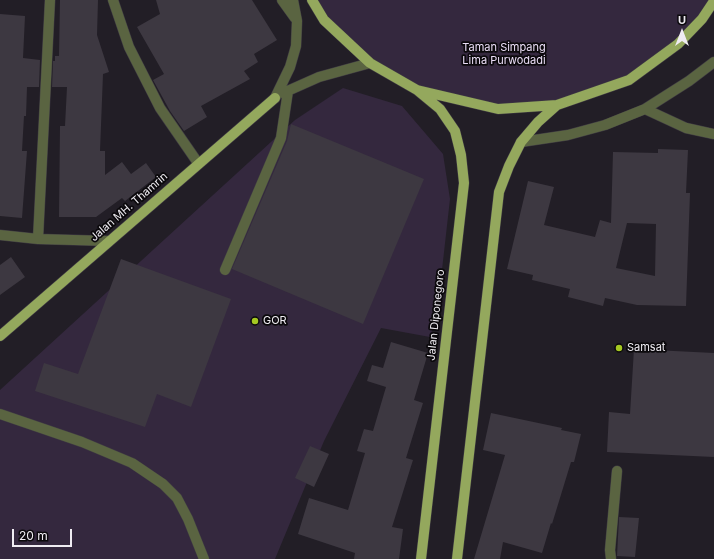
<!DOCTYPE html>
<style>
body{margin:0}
#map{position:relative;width:714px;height:559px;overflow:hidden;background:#221e26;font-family:Inter,sans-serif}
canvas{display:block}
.north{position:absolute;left:662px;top:12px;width:40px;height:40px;-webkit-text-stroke:3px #0b090c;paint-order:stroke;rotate:0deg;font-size:11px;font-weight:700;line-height:16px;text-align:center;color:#efecf2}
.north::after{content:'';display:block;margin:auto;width:14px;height:18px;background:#efecf2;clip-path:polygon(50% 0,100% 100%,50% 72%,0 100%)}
.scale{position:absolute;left:12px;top:529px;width:60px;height:18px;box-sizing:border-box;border:2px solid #efecf2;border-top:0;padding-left:5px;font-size:12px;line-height:14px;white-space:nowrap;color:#efecf2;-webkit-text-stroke:3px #0b090c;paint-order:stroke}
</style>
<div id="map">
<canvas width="714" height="559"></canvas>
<div class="north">U</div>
<div class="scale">20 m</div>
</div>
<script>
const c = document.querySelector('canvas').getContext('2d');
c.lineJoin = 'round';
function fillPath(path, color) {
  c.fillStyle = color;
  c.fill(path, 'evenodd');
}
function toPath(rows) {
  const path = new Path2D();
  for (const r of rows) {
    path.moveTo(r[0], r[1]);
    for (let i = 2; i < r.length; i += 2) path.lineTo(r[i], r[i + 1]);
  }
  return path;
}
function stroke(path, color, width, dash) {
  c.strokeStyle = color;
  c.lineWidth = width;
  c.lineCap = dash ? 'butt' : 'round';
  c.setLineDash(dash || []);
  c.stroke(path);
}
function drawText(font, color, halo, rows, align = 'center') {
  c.font = font + ' Inter,sans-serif';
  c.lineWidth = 3.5;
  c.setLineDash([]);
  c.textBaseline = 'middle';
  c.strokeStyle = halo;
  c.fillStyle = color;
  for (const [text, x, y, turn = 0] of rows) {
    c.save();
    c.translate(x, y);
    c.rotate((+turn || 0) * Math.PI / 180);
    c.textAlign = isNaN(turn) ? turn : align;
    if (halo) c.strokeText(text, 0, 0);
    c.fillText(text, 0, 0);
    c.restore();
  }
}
const green = toPath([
 [312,0,714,0,678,44,629,80,557,105,498,109,417,90,370,63],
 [343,88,402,106,443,154,450,199,437,314,430,337,381,328,324,441,275,559,0,559,0,390,295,120]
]);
const building = toPath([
 [60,0,98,0,97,35,109,72,103,74,100,151,105,151,105,175,122,162,131,174,146,163,156,177,125,201,122,198,96,217,59,217,60,126,65,126,67,87,52,87,53,61,55,61,55,56,59,56],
 [156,0,252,0,277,40,254,54,258,62,244,71,250,79,201,106,207,117,184,131,170,111,153,80,164,74,137,27,160,14],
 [0,14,25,16,23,58,40,60,39,87,27,87,26,116,24,116,22,151,27,151,22,218,0,216],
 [291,124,424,179,363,324,232,269,287,141],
 [658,149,688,150,686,193,690,193,686,306,637,305,605,298,603,306,568,297,570,289,532,280,533,275,507,269,528,181,554,187,544,225,595,237,600,220,611,223,613,152,658,153],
 [627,223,656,224,655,276,616,268],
 [11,257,25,277,0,295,0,265],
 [121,259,231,299,191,407,157,394,145,427,35,391,44,363,78,374],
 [391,342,428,353,414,400,423,403,406,458,413,460,392,527,403,529,399,559,354,559,355,553,298,534,309,498,348,510,365,453,357,451,364,429,373,431,386,387,367,381,372,365,383,368],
 [634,349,714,353,714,457,607,452,609,412,630,414],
 [491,413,562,428,561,430,581,434,574,462,571,462,552,524,551,523,542,553,503,542,500,559,474,559,505,455,483,450],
 [310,446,329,454,314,487,295,478],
 [619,517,639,518,635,557,617,556]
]);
const minor = toPath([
 [113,0,129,47,160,108,198,163],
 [282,0,295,18],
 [283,93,319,77,370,63],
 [275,98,290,67,296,46,297,21,293,0],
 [645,109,686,128,714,134],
 [521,142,568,135,605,125,645,109,689,81,714,62],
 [0,235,38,239,109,241],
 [38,239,50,0],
 [225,270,281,138,288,91],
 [0,414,82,442,132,463,163,484,177,498,188,519,204,559],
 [611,559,610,550,617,471]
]);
const major = toPath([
 [312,0,324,20,370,63,417,90,498,109,557,105,629,80,678,44,702,19,714,1],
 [417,90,440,109,455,131,461,155,464,183,421,559],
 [0,336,275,98],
 [457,559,499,192,509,166,521,142,538,122,557,105]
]);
const markers = [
 [255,321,4,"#a5c822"],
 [619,348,4,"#a5c822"]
];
const parkNames = [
 ["Taman Simpang",504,48],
 ["Lima Purwodadi",504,61]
];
const streetNames = [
 ["Jalan MH. Thamrin",129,207,-41],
 ["Jalan Diponegoro",436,315,-84]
];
const poiNames = [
 ["GOR",263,321],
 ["Samsat",627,348]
];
fillPath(green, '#34283e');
fillPath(building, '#3d3841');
stroke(minor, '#3f3b43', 11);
stroke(major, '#3f3b43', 11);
stroke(minor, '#5a6441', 10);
stroke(major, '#94a85d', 10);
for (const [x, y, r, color] of markers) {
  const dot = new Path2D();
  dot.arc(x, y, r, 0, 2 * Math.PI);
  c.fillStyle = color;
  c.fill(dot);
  stroke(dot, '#0b090c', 1.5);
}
drawText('11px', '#ebdef7', '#0b090c', parkNames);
drawText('11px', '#efecf2', '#0b090c', streetNames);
drawText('11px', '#efecf2', '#0b090c', poiNames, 'left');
</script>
